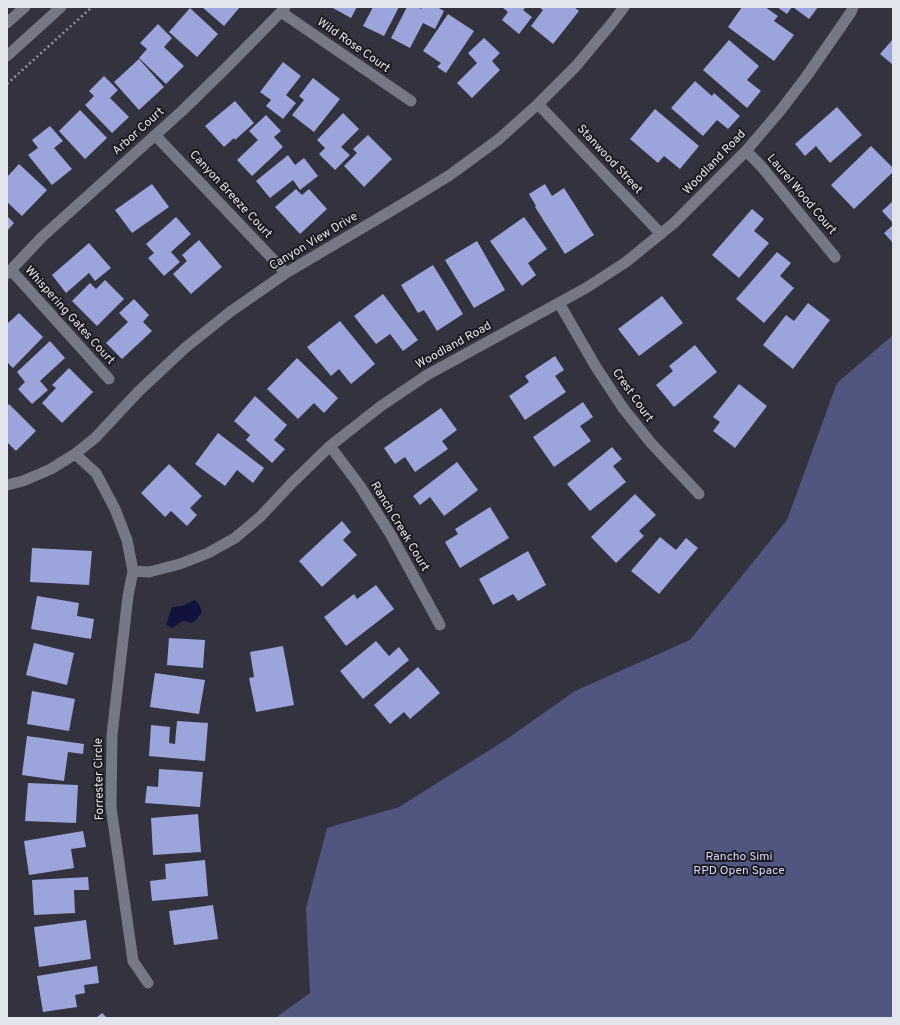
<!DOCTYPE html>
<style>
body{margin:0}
#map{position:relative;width:900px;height:1025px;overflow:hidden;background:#32333f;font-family:Overpass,sans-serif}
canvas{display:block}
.frame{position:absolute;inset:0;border:8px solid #e3e5ec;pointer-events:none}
</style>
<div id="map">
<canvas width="900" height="1025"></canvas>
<div class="frame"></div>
</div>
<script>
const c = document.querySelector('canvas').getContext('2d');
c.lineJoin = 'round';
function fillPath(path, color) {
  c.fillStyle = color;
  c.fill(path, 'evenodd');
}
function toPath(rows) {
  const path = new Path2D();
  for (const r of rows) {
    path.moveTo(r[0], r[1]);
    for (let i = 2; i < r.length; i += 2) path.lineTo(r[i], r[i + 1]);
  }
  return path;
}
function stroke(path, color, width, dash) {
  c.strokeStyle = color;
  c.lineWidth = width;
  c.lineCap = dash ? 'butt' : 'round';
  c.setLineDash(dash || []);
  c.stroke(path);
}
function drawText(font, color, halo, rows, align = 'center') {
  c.font = font + ' Overpass,sans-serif';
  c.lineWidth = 4;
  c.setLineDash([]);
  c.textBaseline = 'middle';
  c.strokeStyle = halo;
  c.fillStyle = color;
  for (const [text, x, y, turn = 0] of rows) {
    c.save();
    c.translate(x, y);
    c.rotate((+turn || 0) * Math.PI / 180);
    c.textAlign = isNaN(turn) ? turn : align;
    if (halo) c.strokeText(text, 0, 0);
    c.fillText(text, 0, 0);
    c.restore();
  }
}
const green = toPath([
 [893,335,893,1018,275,1018,310,993,306,908,327,828,399,807,504,741,575,691,690,640,787,520,837,383]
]);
const water = toPath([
 [195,600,199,604,202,612,197,619,192,623,185,621,181,622,172,628,166,625,172,607,182,606]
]);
const building = toPath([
 [202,7,240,7,224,26],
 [331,7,357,7,351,18],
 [373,7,399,7,384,36,363,26],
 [407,7,418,7,421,9,422,7,437,7,444,11,435,29,423,23,410,48,391,38],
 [502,7,526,7,523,10,532,17,519,34,502,20,508,12],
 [539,7,574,7,579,11,553,44,531,26,543,10],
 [742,7,765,7,778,16,774,21,794,35,774,61,728,27],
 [777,7,792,7,787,14],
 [793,7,818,7,809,19],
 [190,8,218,34,197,57,169,32],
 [448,14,474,31,446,73,437,67,441,63,423,51],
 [158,24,172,38,164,47,184,66,166,84,139,58,147,49,140,43],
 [484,38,500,53,492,61,500,70,472,98,457,83,477,63,468,53],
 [893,39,893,65,880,54],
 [729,40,759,66,747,80,761,91,747,108,703,70],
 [139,59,164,87,139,110,114,82],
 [283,62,301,76,286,95,296,103,283,119,266,106,271,100,260,92],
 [104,76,118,90,110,98,129,117,112,133,85,105,94,96,89,91],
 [313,78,340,99,314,132,292,115,304,100,299,96],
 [695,81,712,96,714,93,740,116,728,129,717,120,703,136,671,108],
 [235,101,254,123,235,140,234,138,224,147,205,126],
 [837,107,862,135,830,163,816,146,805,156,795,144],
 [655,109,699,146,680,169,664,156,658,163,630,139],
 [80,110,107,138,85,159,59,131],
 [343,113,359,129,341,147,350,155,335,170,319,154,325,148,317,140],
 [266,115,281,131,274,137,283,147,252,176,237,160,258,140,249,131],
 [50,126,63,141,54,148,72,169,52,185,28,155,38,148,32,140],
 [368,135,392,159,364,187,344,166,357,153,353,149],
 [871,146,893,168,893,172,854,209,831,185],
 [288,155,295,165,304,158,318,176,300,190,293,180,270,198,256,181],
 [19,164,47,190,22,216,7,202,7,177],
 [152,184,169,207,132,233,115,210],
 [545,184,552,196,564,188,594,235,565,254,535,207,536,206,529,194],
 [296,189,302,195,309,189,327,209,300,234,275,207],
 [893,201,893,223,882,211],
 [752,209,764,219,754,231,769,243,739,278,712,255],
 [7,216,14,223,7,231],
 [176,217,191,234,171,252,180,262,164,276,148,258,154,253,146,244],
 [524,217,547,249,528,263,536,275,522,286,490,241],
 [893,225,893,243,884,233],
 [199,240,222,267,191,294,173,274,187,261,182,255],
 [477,241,505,290,474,308,445,260],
 [89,243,111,268,95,281,89,273,66,293,52,275],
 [777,252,791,263,780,276,794,288,764,323,736,299],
 [433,265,463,314,437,331,424,310,418,313,401,285],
 [105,280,124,299,97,326,72,301,90,283,96,289],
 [383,294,418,340,403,351,390,334,376,344,354,316],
 [662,296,683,323,639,356,618,329],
 [134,299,149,315,143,322,152,331,122,359,106,343,128,322,119,313],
 [808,303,830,320,793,369,763,345,786,315,794,321],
 [19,313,43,337,13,368,7,362,7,324],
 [340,321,375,364,351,384,339,369,331,376,307,347],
 [50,341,65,358,40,381,48,390,32,404,18,389,25,382,17,372],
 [695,345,717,372,674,407,656,385,673,371,669,366],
 [555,356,564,370,555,376,566,392,525,420,509,396,529,382,525,376],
 [297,358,338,398,324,413,314,403,298,419,267,389],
 [69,368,93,392,62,423,42,403,56,388,52,385],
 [739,384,767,406,735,448,713,431,720,422,713,417],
 [255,396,287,425,274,440,285,449,272,463,246,440,250,435,234,421],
 [583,402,593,417,580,426,591,441,554,467,533,437],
 [9,404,36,431,16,451,7,442,7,407],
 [441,408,457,430,442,441,448,449,415,472,405,457,395,464,384,448],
 [218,433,264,468,253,483,237,470,225,486,195,464],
 [612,447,622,459,613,466,626,482,590,511,567,484],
 [457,462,478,490,444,516,430,497,420,505,413,496],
 [169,464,202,496,190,508,197,515,187,526,171,511,165,517,141,493],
 [635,494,656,515,639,531,644,536,616,563,591,537],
 [490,507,509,538,460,568,445,542,458,534,455,529],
 [342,521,351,532,343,540,357,555,322,587,299,561],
 [660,537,676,550,686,538,698,548,659,594,631,571],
 [32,548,92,551,89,585,30,582],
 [528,551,546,585,518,601,513,594,493,605,479,579],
 [376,585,394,609,346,646,324,617,354,594,357,599],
 [37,596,79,603,77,616,94,619,91,639,31,629],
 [169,638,205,640,203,668,167,665],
 [376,641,389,656,399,647,409,660,363,699,340,671],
 [34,643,74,653,67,685,26,675],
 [283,646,294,705,256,712,249,678,254,677,250,652],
 [418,667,440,693,410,719,404,712,390,724,374,705],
 [155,673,205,680,199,714,150,707],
 [32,691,75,699,69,731,27,724],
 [177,721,208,723,205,761,149,756,151,725,170,727,169,743,175,744],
 [27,736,84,744,83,754,68,752,64,781,22,775],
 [159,769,203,772,200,807,145,803,147,786,158,787],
 [28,783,78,785,76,823,25,821],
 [198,814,201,852,153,855,151,818],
 [83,831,86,847,71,849,74,868,29,875,24,841],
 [205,860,208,896,152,901,150,881,166,879,165,864],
 [88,877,89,890,74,890,75,913,34,915,32,880],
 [213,905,218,939,174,945,169,911],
 [86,920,91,959,39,967,34,927],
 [97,966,99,983,84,985,85,993,75,995,77,1007,43,1012,37,976],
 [102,1013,107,1018,96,1018]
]);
const path = toPath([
 [7,84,92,7]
]);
const service = toPath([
 [11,270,109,379]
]);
const minor = toPath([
 [281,12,411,101],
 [538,104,661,234],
 [155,135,286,273],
 [746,151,761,166,835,257],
 [7,274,42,237,182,111,228,66,281,12,285,7],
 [559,303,596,367,623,408,651,443,699,494],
 [330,446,360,486,391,535,440,625],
 [75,454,96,473,115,509,127,540,133,571,128,596,112,735,111,807,133,961,148,983],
 [7,485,23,481,51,469,75,454,95,438,139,391,185,348,230,312,286,273,406,202,450,175,499,139,538,104,576,66,612,23,624,7],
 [133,571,149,572,180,564,208,553,235,538,260,517,292,483,330,446,381,406,427,375,586,288,626,262,674,223,746,151,780,111,806,77,851,12,853,7]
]);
const secondary = toPath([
 [7,23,25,7],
 [7,56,61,7]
]);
const streetNames = [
 ["Wild Rose Court",353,46,35],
 ["Arbor Court",139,132,-42],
 ["Stanwood Street",609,160,47],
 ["Woodland Road",715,163,-46],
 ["Canyon Breeze Court",230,195,47],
 ["Laurel Wood Court",801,195,50],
 ["Canyon View Drive",314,242,-31],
 ["Whispering Gates Court",69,316,48],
 ["Woodland Road",454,346,-29],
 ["Crest Court",632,396,55],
 ["Ranch Creek Court",399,527,59],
 ["Forrester Circle",100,779,-91]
];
const parkNames = [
 ["Rancho Simi",739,858],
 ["RPD Open Space",739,872]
];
fillPath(green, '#515681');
fillPath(water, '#13123e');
fillPath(building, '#9ca4dc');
stroke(path, '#93959e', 2.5, [2, 3]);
stroke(service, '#767885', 11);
stroke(minor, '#767885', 11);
stroke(secondary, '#767885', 11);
drawText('12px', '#e3e5ec', '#1b1b21', streetNames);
drawText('12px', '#d6dbfc', '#1b1b21', parkNames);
</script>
